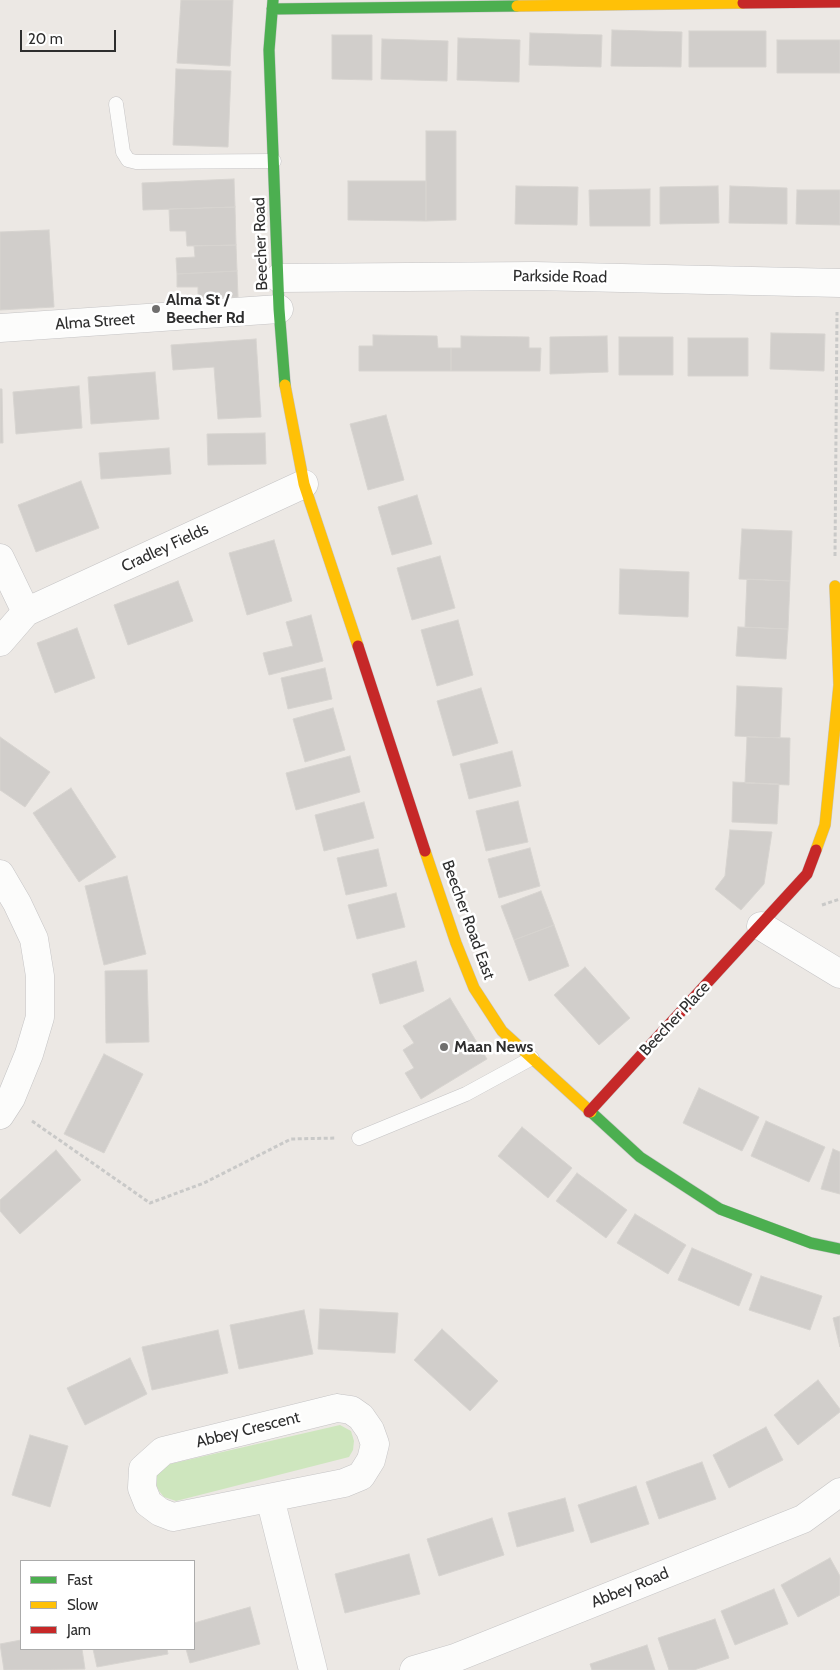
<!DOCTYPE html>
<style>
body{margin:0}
#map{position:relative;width:840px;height:1670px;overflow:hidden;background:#ece8e4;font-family:Cabin,sans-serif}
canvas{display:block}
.legend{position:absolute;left:20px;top:1560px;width:175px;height:90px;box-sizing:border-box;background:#fff;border:1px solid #ababab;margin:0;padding:6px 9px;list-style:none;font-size:15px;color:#2e2e2e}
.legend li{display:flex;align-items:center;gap:10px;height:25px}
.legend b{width:25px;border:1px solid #ababab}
.scale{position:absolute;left:20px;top:30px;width:96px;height:22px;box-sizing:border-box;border:2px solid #2e2e2e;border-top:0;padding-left:6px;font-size:15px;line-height:18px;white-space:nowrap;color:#2e2e2e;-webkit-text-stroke:4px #fff;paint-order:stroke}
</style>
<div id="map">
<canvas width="840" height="1670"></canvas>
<ul class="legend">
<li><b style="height:6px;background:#4caf50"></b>Fast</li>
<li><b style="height:6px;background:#ffc107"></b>Slow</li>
<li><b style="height:6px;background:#c62828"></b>Jam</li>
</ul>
<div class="scale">20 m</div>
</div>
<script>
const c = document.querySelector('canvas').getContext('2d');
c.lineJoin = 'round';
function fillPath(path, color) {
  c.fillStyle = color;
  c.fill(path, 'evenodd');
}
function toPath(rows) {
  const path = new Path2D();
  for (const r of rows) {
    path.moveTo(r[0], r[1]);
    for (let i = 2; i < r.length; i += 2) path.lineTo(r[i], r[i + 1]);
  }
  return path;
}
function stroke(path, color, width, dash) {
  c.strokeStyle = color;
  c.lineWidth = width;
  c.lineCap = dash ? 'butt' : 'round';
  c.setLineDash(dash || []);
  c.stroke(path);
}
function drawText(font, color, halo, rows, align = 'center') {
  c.font = font + ' Cabin,sans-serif';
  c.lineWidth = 5;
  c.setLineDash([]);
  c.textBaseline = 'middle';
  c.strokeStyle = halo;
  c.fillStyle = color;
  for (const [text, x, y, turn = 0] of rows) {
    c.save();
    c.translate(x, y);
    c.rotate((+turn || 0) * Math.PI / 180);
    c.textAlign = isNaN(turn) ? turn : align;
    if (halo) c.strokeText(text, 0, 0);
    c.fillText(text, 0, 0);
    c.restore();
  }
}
const green = toPath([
 [340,1425,351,1431,354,1441,353,1450,349,1457,176,1501,164,1497,159,1491,154,1480,156,1473,170,1464]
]);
const building = toPath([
 [181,0,233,0,230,66,177,63,181,0],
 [612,30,682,32,681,67,611,66,612,30],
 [689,31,766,31,766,67,689,67,689,31],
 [530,33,602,35,601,67,529,65,530,33],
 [332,35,372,35,372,80,332,79,332,35],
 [458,38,520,40,519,82,457,80,458,38],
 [382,39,448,41,447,81,381,79,382,39],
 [777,40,840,40,840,73,777,73,777,40],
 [176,69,231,71,228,147,173,145,176,69],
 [426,131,456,131,456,220,426,221,426,131],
 [234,179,235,207,143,210,142,183,234,179],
 [348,181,426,181,426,221,348,220,348,181],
 [516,186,578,187,577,225,515,224,516,186],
 [718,186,719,223,660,224,660,187,718,186],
 [730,186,787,188,787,224,729,223,730,186],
 [650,189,650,226,590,226,589,190,650,189],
 [797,190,840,190,840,225,796,224,797,190],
 [235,207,236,245,187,246,186,231,170,231,169,209,235,207],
 [49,230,54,307,0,310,0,232,49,230],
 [236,245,237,271,177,274,176,258,195,257,194,246,236,245],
 [237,271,238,297,198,298,198,287,177,287,177,274,237,271],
 [771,333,825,334,824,371,770,369,771,333],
 [373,335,437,336,438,348,451,348,451,371,359,371,359,346,373,346,373,335],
 [461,336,529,337,529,348,541,348,540,371,451,371,451,348,461,348,461,336],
 [607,336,608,372,550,374,550,337,607,336],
 [619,337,673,337,673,375,619,375,619,337],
 [688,338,748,338,748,376,688,376,688,338],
 [256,339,261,417,218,419,214,367,173,370,171,345,256,339],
 [155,372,159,419,91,424,88,377,155,372],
 [79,386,82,428,16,434,13,392,79,386],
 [0,389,2,389,3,443,0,443,0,389],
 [386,415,404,480,368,490,350,424,386,415],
 [265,433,266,464,208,465,207,434,265,433],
 [169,448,171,474,101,479,99,453,169,448],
 [81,481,99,528,36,552,18,505,81,481],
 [417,495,432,544,392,555,378,507,417,495],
 [742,529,792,531,790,581,739,579,742,529],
 [274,540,292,601,247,615,229,553,274,540],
 [440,556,455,608,412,620,397,568,440,556],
 [620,569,689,572,688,617,619,614,620,569],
 [747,579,790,581,788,629,745,627,747,579],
 [178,581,193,621,128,645,114,605,178,581],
 [311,615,323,661,269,675,263,653,293,646,286,622,311,615],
 [458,620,473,675,437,686,421,630,458,620],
 [738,627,788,629,786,659,736,656,738,627],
 [77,628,95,678,55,693,37,643,77,628],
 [325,668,332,699,288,709,281,678,325,668],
 [737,686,782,688,780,738,735,736,737,686],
 [481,688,498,743,453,756,437,701,481,688],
 [333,708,345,750,305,762,293,719,333,708],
 [0,737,50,772,25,807,0,790,0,737],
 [747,737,790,738,789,785,745,783,747,737],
 [512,751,521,786,469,799,460,764,512,751],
 [350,756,360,792,296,810,286,773,350,756],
 [733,782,779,784,777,824,732,822,733,782],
 [71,788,116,857,79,882,33,813,71,788],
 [518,801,528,842,486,851,476,811,518,801],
 [364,802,374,838,324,851,315,815,364,802],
 [730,830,772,832,764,884,741,910,715,889,725,876,730,830],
 [530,848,540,886,499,898,488,859,530,848],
 [378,849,387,886,346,895,337,858,378,849],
 [127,876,146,954,104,965,85,886,127,876],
 [541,891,554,925,514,940,501,906,541,891],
 [396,893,405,927,357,939,348,905,396,893],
 [554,925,569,966,529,981,514,940,554,925],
 [416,961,424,991,380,1004,372,974,416,961],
 [585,967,630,1018,599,1045,554,995,585,967],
 [147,970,149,1042,106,1043,105,971,147,970],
 [450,998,487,1059,421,1099,405,1073,414,1068,403,1050,414,1043,403,1026,450,998],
 [104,1054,143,1074,104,1153,64,1134,104,1054],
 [699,1088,759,1117,742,1151,683,1123,699,1088],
 [766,1121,825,1147,809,1182,751,1156,766,1121],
 [522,1127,572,1168,548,1198,498,1156,522,1127],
 [833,1149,840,1152,840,1194,821,1189,833,1149],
 [56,1150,81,1180,20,1234,0,1211,0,1200,56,1150],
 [577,1173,627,1210,606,1238,556,1201,577,1173],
 [635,1214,686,1245,668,1274,617,1243,635,1214],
 [692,1248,752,1274,739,1306,678,1280,692,1248],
 [761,1276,822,1296,810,1330,749,1310,761,1276],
 [320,1309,398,1313,395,1353,318,1349,320,1309],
 [304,1310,313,1354,239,1369,230,1325,304,1310],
 [840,1316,840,1347,833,1318,840,1316],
 [442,1329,498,1381,470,1411,414,1360,442,1329],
 [218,1330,228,1373,152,1390,142,1347,218,1330],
 [130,1358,147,1394,85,1425,67,1388,130,1358],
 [818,1380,840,1409,840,1412,798,1445,774,1415,818,1380],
 [766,1427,783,1460,729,1488,713,1455,766,1427],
 [30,1435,68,1446,50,1507,12,1495,30,1435],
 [702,1462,716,1499,659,1519,646,1482,702,1462],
 [636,1486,649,1524,591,1543,578,1505,636,1486],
 [565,1498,574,1531,517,1547,508,1513,565,1498],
 [492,1518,504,1555,439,1576,427,1539,492,1518],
 [409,1554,420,1594,345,1613,335,1574,409,1554],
 [830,1558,840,1576,840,1595,798,1617,781,1585,830,1558],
 [774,1589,788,1624,735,1645,721,1611,774,1589],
 [250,1607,260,1644,190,1663,186,1649,194,1649,194,1623,250,1607],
 [715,1619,729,1658,694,1670,669,1670,658,1638,715,1619],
 [21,1640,21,1649,82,1649,85,1669,4,1670,0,1644,21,1640],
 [647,1645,655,1670,592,1670,590,1664,647,1645],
 [93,1649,167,1649,168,1654,97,1667,93,1649]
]);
const path = toPath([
 [835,556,837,312],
 [822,905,840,899],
 [32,1121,150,1203,204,1183,291,1139,336,1138]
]);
const lane = toPath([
 [116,104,123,152,128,160,136,162,274,161],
 [359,1138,466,1094,532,1058]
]);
const street = toPath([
 [279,278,534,276,840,283],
 [0,328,279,309],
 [0,558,26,612,0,642],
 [26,612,304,484],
 [0,874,17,903,34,939,40,976,40,1017,29,1054,11,1098,0,1115],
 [761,926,840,974],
 [337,1408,351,1410,361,1417,370,1430,375,1444,371,1460,361,1476,344,1483,173,1517,160,1512,148,1503,142,1488,143,1469,163,1451,337,1408],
 [270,1498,313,1670],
 [414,1670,455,1658,803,1519,840,1492]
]);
const fast = toPath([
 [273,0,269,50,279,309,285,385],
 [272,9,517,6],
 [591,1112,640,1157,720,1209,811,1243,840,1249]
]);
const slow = toPath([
 [517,6,743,3],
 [285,385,304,484,358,646],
 [816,850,825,825,839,685,835,586],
 [425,851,456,943,474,988,502,1031,591,1112]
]);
const jam = toPath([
 [743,3,840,2],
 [358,646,425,851],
 [589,1112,807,874,816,850]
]);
const markers = [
 [156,309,5,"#706f6e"],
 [444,1047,5,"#706f6e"]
];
const streetNames = [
 ["Beecher Road",261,244,-92],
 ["Parkside Road",560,277,1],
 ["Alma Street",95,322,-4],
 ["Cradley Fields",165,548,-25],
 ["Beecher Road East",468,920,70],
 ["Beecher Place",675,1019,-47],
 ["Abbey Crescent",248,1430,-14],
 ["Abbey Road",630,1588,-22]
];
const poiNames = [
 ["Alma St /",166,300],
 ["Beecher Rd",166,318],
 ["Maan News",454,1047]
];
fillPath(green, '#cee6be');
fillPath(building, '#d1cecb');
stroke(building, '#d7d4d0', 1);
stroke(lane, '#c5c4c5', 15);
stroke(street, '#c5c4c5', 29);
stroke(fast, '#c5c4c5', 12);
stroke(slow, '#c5c4c5', 12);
stroke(jam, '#c5c4c5', 12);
stroke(path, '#c9c9c8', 3, [4, 2.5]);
stroke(lane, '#fcfcfb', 14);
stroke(street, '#fcfcfb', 28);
stroke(fast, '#4caf50', 11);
stroke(slow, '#ffc107', 11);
stroke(jam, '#c62828', 11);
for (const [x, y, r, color] of markers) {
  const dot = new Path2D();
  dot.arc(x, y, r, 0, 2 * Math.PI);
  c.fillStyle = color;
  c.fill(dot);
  stroke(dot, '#fff', 2);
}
drawText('16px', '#2e2e2e', '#fff', streetNames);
drawText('bold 16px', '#2e2e2e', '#fff', poiNames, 'left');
</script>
